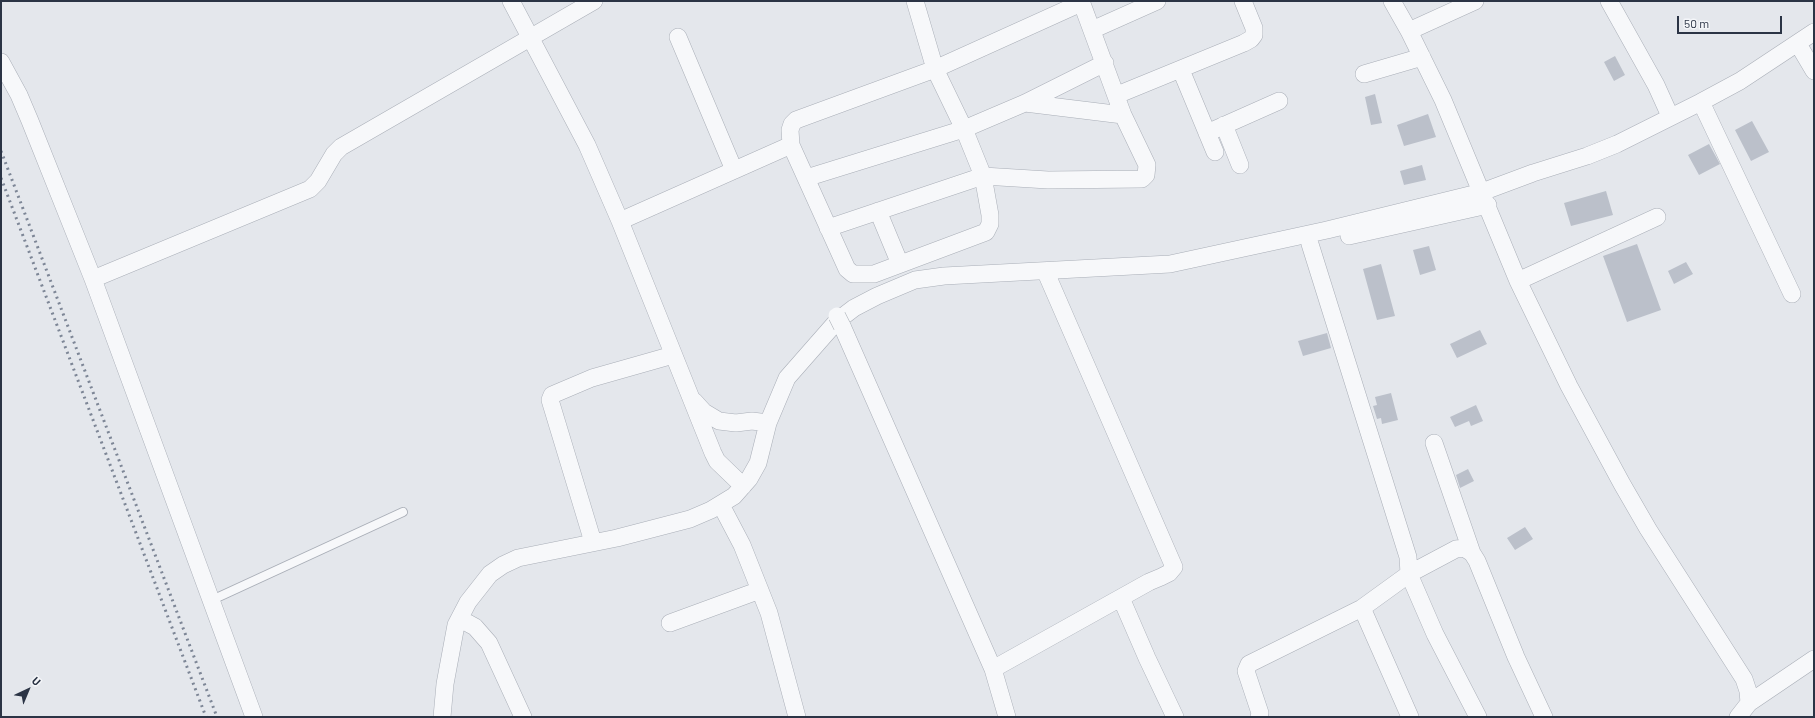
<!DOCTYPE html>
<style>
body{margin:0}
#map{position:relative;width:1815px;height:718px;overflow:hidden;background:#e4e7ec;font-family:Barlow,sans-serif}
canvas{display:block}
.frame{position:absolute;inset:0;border:2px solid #2b3445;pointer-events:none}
.north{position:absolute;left:8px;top:670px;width:40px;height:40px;-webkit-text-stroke:3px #f4f6f9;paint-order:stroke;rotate:44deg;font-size:11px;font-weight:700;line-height:16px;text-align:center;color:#2b3445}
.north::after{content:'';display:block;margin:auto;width:14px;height:18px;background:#2b3445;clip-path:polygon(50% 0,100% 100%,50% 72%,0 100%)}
.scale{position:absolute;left:1677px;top:16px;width:105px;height:18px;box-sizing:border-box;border:2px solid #2b3445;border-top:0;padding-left:5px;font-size:12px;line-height:14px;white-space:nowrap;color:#2b3445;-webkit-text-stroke:3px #f4f6f9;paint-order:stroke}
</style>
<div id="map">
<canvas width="1815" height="718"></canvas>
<div class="frame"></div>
<div class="north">U</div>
<div class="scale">50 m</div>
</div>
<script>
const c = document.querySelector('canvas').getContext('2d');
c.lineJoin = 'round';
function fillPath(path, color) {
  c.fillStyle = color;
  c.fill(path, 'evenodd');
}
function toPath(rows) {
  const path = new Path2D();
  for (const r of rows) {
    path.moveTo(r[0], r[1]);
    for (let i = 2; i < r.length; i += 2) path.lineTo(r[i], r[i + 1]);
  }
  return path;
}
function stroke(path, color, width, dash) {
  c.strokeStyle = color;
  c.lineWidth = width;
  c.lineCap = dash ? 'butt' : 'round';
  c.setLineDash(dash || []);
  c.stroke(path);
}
const building = toPath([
 [1615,56,1625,75,1614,81,1604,62],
 [1375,94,1382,123,1371,125,1365,97],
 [1428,114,1436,137,1404,146,1397,125],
 [1752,121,1769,152,1751,161,1735,130],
 [1709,144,1720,164,1699,175,1688,155],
 [1422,165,1426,180,1404,185,1400,171],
 [1606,191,1613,215,1571,226,1564,203],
 [1637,244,1661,310,1627,322,1603,256],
 [1429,246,1436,270,1420,275,1413,250],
 [1686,262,1693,274,1674,284,1668,271],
 [1381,264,1395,316,1377,320,1363,269],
 [1480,330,1487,344,1457,358,1450,344],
 [1327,333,1331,348,1303,356,1298,341],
 [1391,393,1398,420,1382,424,1381,418,1377,419,1373,406,1377,405,1375,397],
 [1476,405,1483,421,1471,426,1469,421,1455,427,1450,417],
 [1468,469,1474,481,1460,488,1456,475],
 [1525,527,1533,539,1515,550,1507,538]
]);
const lane = toPath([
 [212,600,403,512]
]);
const street = toPath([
 [511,1,587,145,620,221,713,453,717,461,743,486],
 [915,1,935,69,1081,3],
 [1392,1,1409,31,1443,100,1518,281,1569,386,1622,484,1648,529,1744,679,1748,691,1749,703,1738,717],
 [1609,1,1656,85,1670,116],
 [1092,30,1157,1],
 [1409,31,1475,1],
 [678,37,734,170],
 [1798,44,1814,71],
 [1,62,19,95,30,121,93,279,254,717],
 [935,69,964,129,983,176,990,215,990,224,986,232,874,274,853,274,847,269,791,145,790,130,792,124,796,120,935,69],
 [1181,70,1215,152],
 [1364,74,1422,57],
 [1117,95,1244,43,1251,39,1254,35,1254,28,1243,1],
 [1701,102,1792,294],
 [1025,103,1123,115],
 [1224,125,1240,165],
 [1207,133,1279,101],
 [806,178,964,129,1025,103,1105,63],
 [878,211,900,264],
 [620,221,791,145],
 [828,228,983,176,1048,180,1142,179,1146,175,1147,165,1123,115,1081,1],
 [1349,236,1488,205],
 [93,279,310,189,318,181,334,154,341,147,594,1],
 [1518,281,1657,217],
 [842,326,993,669,1007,717],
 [694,401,704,412,719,421,736,423,752,421,768,423],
 [1434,443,1472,553],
 [721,505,742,545,769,613,797,717],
 [593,542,550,400,552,395,559,392,592,378,673,355],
 [1121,598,1147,658,1175,717],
 [1362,608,1410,717],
 [670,623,760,590],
 [456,625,464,621,475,627,489,643,523,717],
 [993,669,1149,582,1161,577,1169,573,1174,567,1047,275],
 [1749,703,1814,659],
 [442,717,445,684,456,625,468,602,490,574,503,565,518,558,617,538,690,519,711,510,734,496,749,479,758,463,768,423,787,378,837,321,854,308,877,296,915,280,944,276,1170,264,1327,230,1482,192,1533,173,1587,156,1617,144,1701,102,1740,81,1814,32],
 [1259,717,1260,713,1246,671,1249,664,1362,608,1409,574,1408,557,1310,244],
 [1478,717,1435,634,1409,574,1456,549,1464,548,1472,553,1477,561,1516,657,1544,717]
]);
const rail = toPath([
 [1,151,217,717],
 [1,178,206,717]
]);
const streetBridge = toPath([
 [837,316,842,326]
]);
fillPath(building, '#bbc0ca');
stroke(lane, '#a9aeb7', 10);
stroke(street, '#a9aeb7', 18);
stroke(lane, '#f7f8fa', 8);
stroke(street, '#f7f8fa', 17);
stroke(rail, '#7d8696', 3, [2, 4]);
stroke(streetBridge, '#a9aeb7', 18, []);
stroke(streetBridge, '#f7f8fa', 17);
</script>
